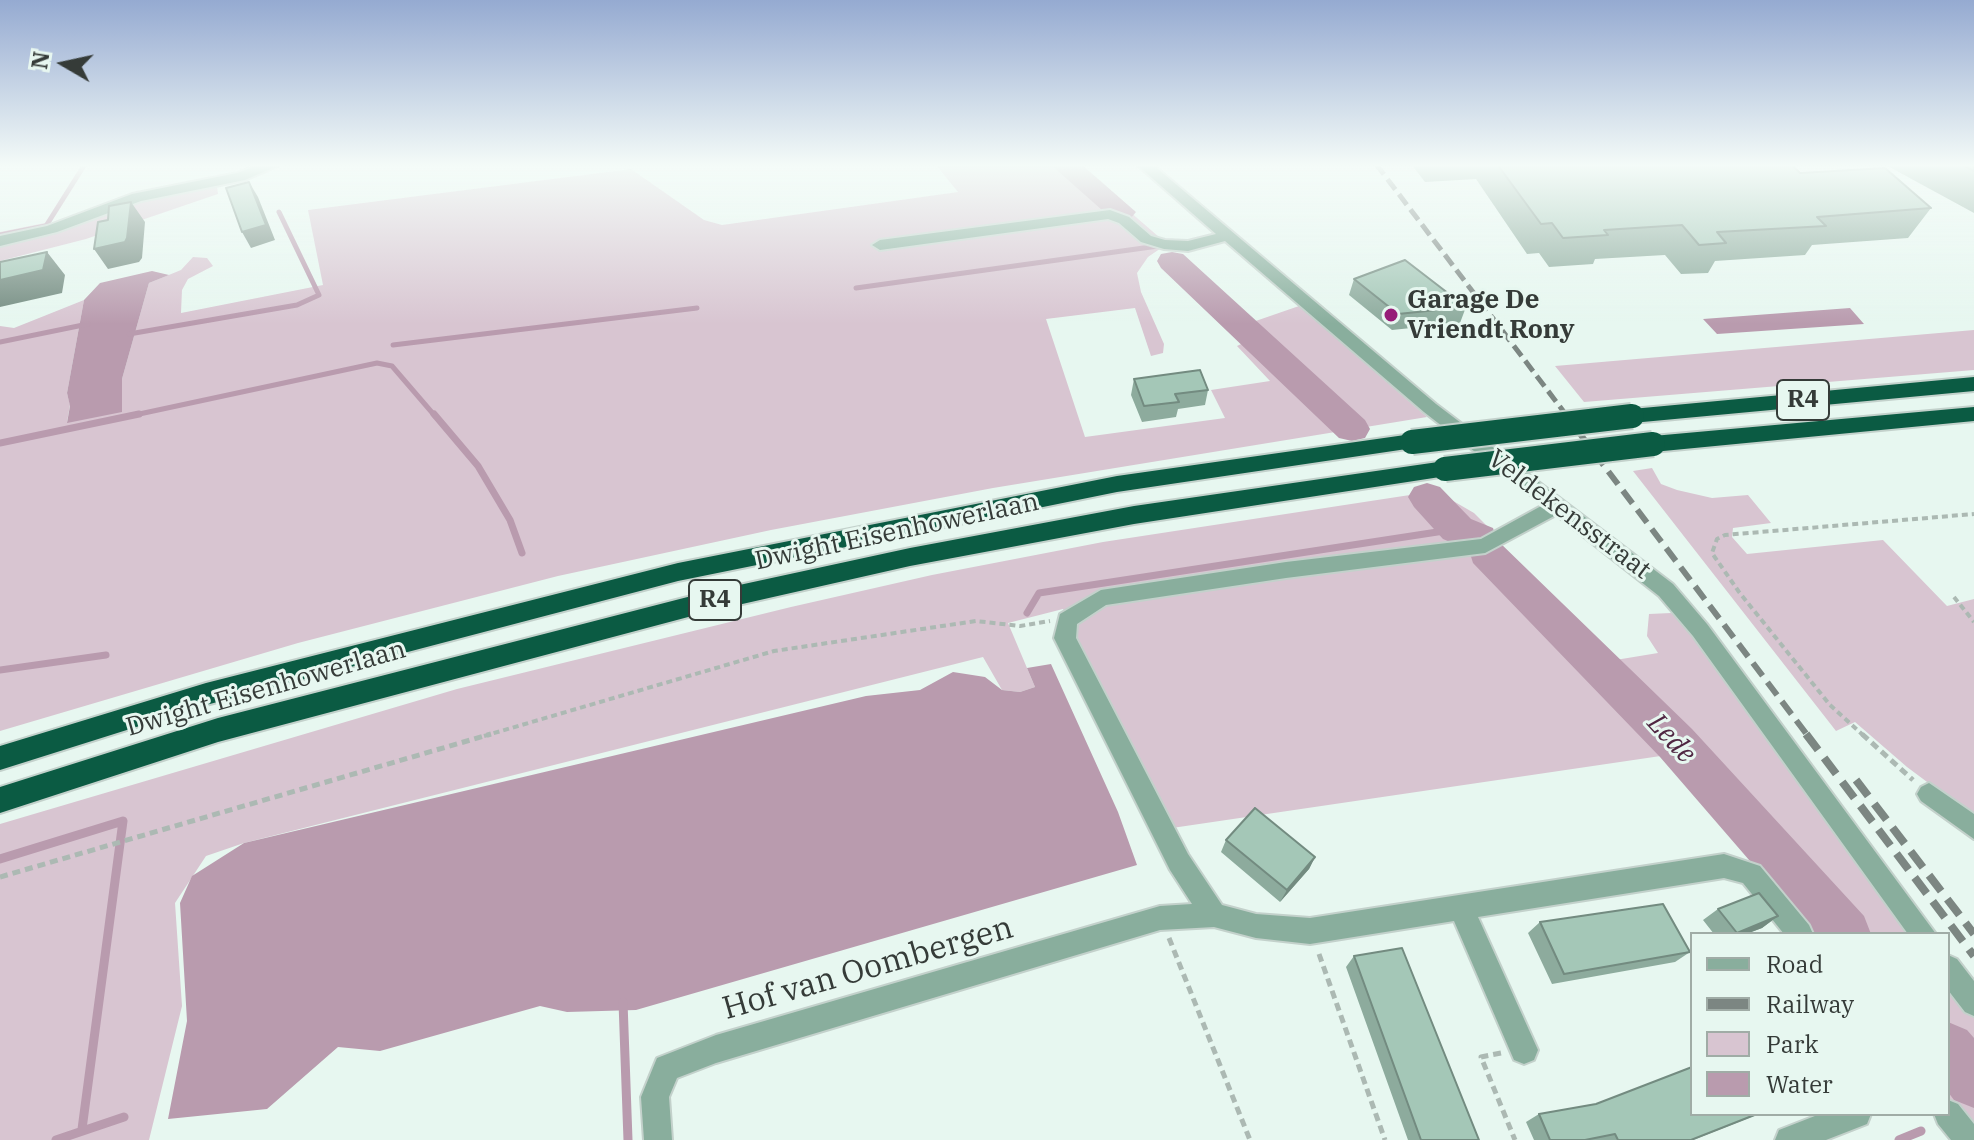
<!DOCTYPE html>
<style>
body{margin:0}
#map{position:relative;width:1974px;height:1140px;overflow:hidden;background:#e7f7f0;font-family:"IBM Plex Serif",serif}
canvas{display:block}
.legend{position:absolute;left:1690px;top:932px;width:260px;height:184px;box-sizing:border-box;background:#e7f7f0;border:2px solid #a0aca6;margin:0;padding:10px 14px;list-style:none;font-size:24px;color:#353b38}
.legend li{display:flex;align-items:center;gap:16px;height:40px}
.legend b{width:40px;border:2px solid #a0aca6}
.north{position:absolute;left:24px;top:24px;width:80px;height:80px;-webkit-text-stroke:6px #e7f7f0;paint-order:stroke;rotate:279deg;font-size:22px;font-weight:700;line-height:32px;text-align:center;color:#353b38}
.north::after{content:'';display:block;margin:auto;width:28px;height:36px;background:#353b38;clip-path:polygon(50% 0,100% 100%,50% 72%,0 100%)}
</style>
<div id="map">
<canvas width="1974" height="1140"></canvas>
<ul class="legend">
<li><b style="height:10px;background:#89ae9d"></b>Road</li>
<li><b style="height:10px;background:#7c8682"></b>Railway</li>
<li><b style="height:22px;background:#d8c5d1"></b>Park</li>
<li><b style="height:22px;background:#b99bae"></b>Water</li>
</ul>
<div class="north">N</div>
</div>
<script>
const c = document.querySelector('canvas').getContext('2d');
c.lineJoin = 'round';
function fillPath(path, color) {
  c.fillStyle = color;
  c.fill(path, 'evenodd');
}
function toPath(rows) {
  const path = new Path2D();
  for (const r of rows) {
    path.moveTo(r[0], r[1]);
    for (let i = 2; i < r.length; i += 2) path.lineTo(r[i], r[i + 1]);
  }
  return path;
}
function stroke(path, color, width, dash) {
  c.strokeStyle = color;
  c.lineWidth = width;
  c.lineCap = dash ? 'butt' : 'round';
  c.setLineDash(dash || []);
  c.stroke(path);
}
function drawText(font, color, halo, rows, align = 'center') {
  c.font = font + ' "IBM Plex Serif",serif';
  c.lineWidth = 6;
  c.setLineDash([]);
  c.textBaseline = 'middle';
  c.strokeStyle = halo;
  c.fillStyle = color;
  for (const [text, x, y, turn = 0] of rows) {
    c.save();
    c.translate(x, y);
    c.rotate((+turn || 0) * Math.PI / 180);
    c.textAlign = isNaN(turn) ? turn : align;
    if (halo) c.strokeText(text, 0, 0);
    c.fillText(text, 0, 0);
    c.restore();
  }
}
const green = toPath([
 [935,164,1075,164,1167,244,1148,257,1137,273,1141,292,1164,344,1163,353,1151,356,1135,308,1046,319,1085,437,1225,418,1211,390,1270,381,1237,346,1258,336,1247,324,1299,306,1427,417,993,488,771,530,558,576,298,643,0,731,0,326,14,328,84,300,67,393,70,405,67,422,122,411,122,379,149,283,181,270,193,257,207,258,213,266,188,279,182,290,181,313,323,285,308,210,631,169,704,220,722,225,958,192],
 [217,185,218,194,86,239,0,261,0,232,50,222,47,233,135,202],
 [1974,330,1974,370,1584,402,1555,366],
 [1652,468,1661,484,1677,490,1712,498,1748,495,1771,523,1733,528,1732,537,1747,554,1883,540,1947,606,1974,599,1974,817,1907,767,1855,722,1836,731,1633,471],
 [1436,491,1474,513,1493,532,1579,666,1658,653,1647,636,1649,614,1671,613,1684,622,1913,934,1811,934,1768,881,1681,753,1172,828,1063,609,1008,623,1035,687,1020,692,1002,690,983,657,244,843,206,856,175,903,182,1006,149,1140,0,1140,0,824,457,689,791,607,932,575,1103,542],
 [1948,982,1974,1017,1974,1136,1948,1103]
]);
const water = toPath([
 [152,271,169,275,149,283,122,379,122,412,67,423,70,406,67,393,84,300,100,283],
 [1850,308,1864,324,1717,334,1703,319],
 [1051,664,1118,812,1137,865,636,1010,567,1012,540,1006,380,1051,338,1047,267,1109,168,1119,187,1021,180,903,192,876,244,843,866,696,920,690,953,672,985,677,1002,690,1020,692,1035,687,1027,668]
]);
const streamFar2 = toPath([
 [0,235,46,226,85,164],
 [856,288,1158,246],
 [129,334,297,305,319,295,279,212],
 [0,342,88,324],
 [393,345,697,308],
 [130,416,377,363,392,366,435,416]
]);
const streamFar1 = toPath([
 [434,414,478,466,510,520,522,553],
 [0,443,139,414],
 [1027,613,1039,593,1457,529],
 [0,670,106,655]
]);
const stream = toPath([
 [0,859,123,821,82,1129],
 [623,1002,628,1140],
 [56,1140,124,1117],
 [1899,1140,1921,1131]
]);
const river = toPath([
 [1050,164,1081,164,1136,212,1131,218,1121,221,1111,218,1050,164],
 [1172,252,1183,254,1365,420,1370,429,1365,438,1352,441,1339,438,1161,268,1157,261,1161,254,1172,252],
 [1427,483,1440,487,1471,519,1493,528,1497,540,1692,729,1864,916,1871,934,1813,934,1660,757,1473,563,1469,550,1443,539,1414,507,1408,497,1414,487,1427,483],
 [1948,1022,1967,1030,1974,1038,1974,1108,1954,1100,1948,1092,1948,1022]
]);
const pathFar1 = toPath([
 [1954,597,1974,622],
 [484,736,774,651,976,621,1020,626,1050,621],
 [1864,736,1830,705,1739,592,1712,553,1717,539,1725,535,1974,514]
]);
const path = toPath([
 [1862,734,1913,780],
 [0,877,491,734],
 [1169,938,1250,1140],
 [1319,954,1385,1140],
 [1501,1053,1481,1057,1515,1140]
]);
const minor = toPath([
 [262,164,282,164,245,180,141,201,57,232,0,246,0,236,47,226,132,194,237,173,262,164],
 [1136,164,1152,164,1436,404,1673,584,1707,624,1936,934,1908,934,1693,636,1659,596,1556,515,1485,553,1286,578,1106,605,1077,624,1076,638,1188,854,1222,905,1256,914,1310,918,1724,854,1760,866,1809,925,1813,934,1784,934,1743,883,1724,878,1478,917,1538,1050,1534,1060,1524,1064,1514,1060,1454,921,1310,944,1256,938,1214,927,1160,930,716,1063,677,1078,669,1097,672,1140,644,1140,641,1097,657,1058,716,1035,1160,906,1192,904,1170,870,1054,638,1060,614,1101,590,1286,562,1481,539,1543,505,1424,412,1225,241,1188,251,1164,249,1141,242,1119,223,1108,219,880,250,872,245,880,240,1110,210,1129,217,1151,236,1165,240,1188,241,1216,234,1136,164],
 [1929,783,1974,814,1974,839,1921,801,1917,794,1921,787,1929,783],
 [1948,955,1957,959,1974,981,1974,1016,1965,1012,1948,990,1948,955],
 [1948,1100,1958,1104,1974,1124,1974,1140,1951,1140,1938,1124,1934,1114,1948,1114,1948,1100],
 [1820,1114,1871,1114,1867,1124,1826,1140,1775,1140,1779,1130,1820,1114]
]);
const highway = toPath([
 [1974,377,1974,391,1632,423,1621,416,1632,409,1974,377],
 [1974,407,1974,421,1653,452,1642,444,1653,436,1974,407],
 [1412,434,1423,442,1420,447,1117,492,678,581,206,705,0,770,0,746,206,683,678,563,1117,476,1412,434],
 [1445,461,1456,469,1453,475,1134,524,910,566,707,612,218,742,0,813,0,787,218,718,707,592,910,548,1134,506,1445,461]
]);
const railFar2 = toPath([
 [1376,164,1567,416]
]);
const railFar1 = toPath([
 [1565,414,1808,736]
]);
const rail = toPath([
 [1806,734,1974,956],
 [1856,780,1974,934]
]);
const highwayBridgeFar1 = toPath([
 [1628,416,1632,416]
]);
const highwayBridge = toPath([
 [1412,442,1632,416],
 [1445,469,1653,444]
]);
const wall = toPath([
 [1411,164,1791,164,1800,173,1931,208,1908,238,1812,245,1805,255,1715,261,1708,273,1681,274,1665,255,1595,259,1593,264,1549,267,1539,253,1527,254,1476,179,1425,182],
 [1884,164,1974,164,1974,213],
 [1354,279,1466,307,1460,323,1392,330,1349,295],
 [1134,379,1208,390,1205,405,1178,409,1176,417,1142,422,1131,395],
 [1226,840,1315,857,1309,869,1280,902,1221,852],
 [1718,909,1778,916,1762,928,1746,934,1714,934,1703,920],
 [1540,922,1690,952,1675,962,1552,984,1528,933],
 [1354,956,1479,1140,1408,1140,1346,967],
 [1596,1104,1759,1114,1693,1140,1534,1140,1526,1122,1539,1114]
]);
const shadedWall = toPath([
 [249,182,258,197,275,240,251,248,242,232],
 [131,202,145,222,142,258,139,262,108,269,94,249],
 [47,252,65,275,62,293,0,307,0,280],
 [1315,857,1309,869,1280,902,1287,890],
 [1778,916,1762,928,1746,934,1735,934]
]);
const building = toPath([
 [1497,164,1791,164,1800,173,1885,168,1931,208,1817,217,1826,226,1717,232,1726,243,1699,245,1682,225,1604,230,1608,235,1563,238,1552,223,1541,224,1497,164],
 [1961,164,1974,164,1974,171,1961,164],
 [249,182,266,225,242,232,226,188,249,182],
 [131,202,127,238,125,242,94,249,98,222,108,220,109,206,131,202],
 [47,252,43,270,0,280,0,262,47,252],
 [1405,260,1466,307,1398,314,1354,279,1405,260],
 [1200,370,1208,390,1175,394,1179,402,1144,406,1134,379,1200,370],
 [1255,808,1315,857,1287,890,1226,840,1255,808],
 [1759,893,1778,916,1737,933,1718,909,1759,893],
 [1663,904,1690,952,1564,974,1540,922,1663,904],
 [1402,948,1479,1140,1421,1140,1354,956,1402,948],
 [1692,1067,1692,1114,1757,1114,1691,1140,1618,1140,1615,1134,1585,1140,1550,1140,1539,1114,1596,1104,1692,1067]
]);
const markers = [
 [1391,315,8,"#961d77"]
];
const shields = [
 [1803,400,52],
 [715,600,52]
];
const shieldNames = [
 ["R4",1803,400],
 ["R4",715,600]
];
const poiNames = [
 ["Garage De",1407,300],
 ["Vriendt Rony",1407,330]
];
const streetNames = [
 ["Veldekensstraat",1569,515,37],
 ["Dwight Eisenhowerlaan",897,532,-12],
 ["Dwight Eisenhowerlaan",266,689,-16]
];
const waterNames = [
 ["Lede",1671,739,47]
];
const nearStreetnames = [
 ["Hof van Oombergen",868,969,-16]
];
fillPath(green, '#d8c5d1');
fillPath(water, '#b99bae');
stroke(streamFar2, '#b99bae', 5);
stroke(streamFar1, '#b99bae', 7);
stroke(stream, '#b99bae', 9);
fillPath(river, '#b99bae');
stroke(minor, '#c3d1cb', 4);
stroke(highway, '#c3d1cb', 4);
stroke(pathFar1, '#acb9b3', 4, [6, 4]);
stroke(path, '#acb9b3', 5, [8, 5]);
fillPath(minor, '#89ae9d');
fillPath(highway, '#0b5b43');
stroke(railFar2, '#7c8682', 5, [13, 6]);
stroke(railFar1, '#7c8682', 6, [16, 8]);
stroke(rail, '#7c8682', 8, [20, 10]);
stroke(highwayBridgeFar1, '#c3d1cb', 22, []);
stroke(highwayBridge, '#c3d1cb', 28, []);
stroke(highwayBridgeFar1, '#0b5b43', 19);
stroke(highwayBridge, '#0b5b43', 24);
fillPath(wall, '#8dab9d');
fillPath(shadedWall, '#738b80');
fillPath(building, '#a4c7b7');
stroke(building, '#738b80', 2);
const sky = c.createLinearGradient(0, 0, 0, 324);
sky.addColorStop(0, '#95aad1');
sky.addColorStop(0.51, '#f4fbf8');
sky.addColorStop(1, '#f4fbf800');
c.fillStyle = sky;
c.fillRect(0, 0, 1974, 324);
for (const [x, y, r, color] of markers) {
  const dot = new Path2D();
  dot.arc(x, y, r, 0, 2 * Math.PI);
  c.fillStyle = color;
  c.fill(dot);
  stroke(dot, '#e7f7f0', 3);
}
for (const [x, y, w] of shields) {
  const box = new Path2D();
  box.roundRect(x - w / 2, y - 20, w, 40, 6);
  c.fillStyle = '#e7f7f0';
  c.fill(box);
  stroke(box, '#353b38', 2);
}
drawText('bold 24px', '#353b38', null, shieldNames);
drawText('bold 26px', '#353b38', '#e7f7f0', poiNames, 'left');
drawText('26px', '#353b38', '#e7f7f0', streetNames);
drawText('italic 28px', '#4f2642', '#e7f7f0', waterNames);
drawText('32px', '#353b38', '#e7f7f0', nearStreetnames);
</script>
